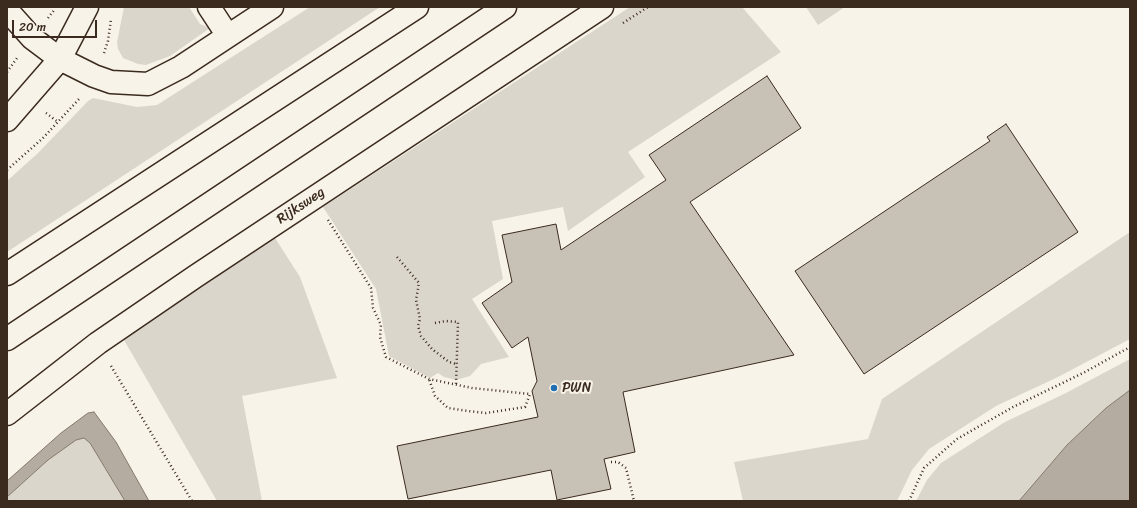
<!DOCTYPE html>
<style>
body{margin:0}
#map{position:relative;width:1137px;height:508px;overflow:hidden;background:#f7f3e8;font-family:Sriracha,sans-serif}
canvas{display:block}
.frame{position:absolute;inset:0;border:8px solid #3b2a1e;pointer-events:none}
.scale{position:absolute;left:12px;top:20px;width:85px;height:18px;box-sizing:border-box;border:2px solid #3b2a1e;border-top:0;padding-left:5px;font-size:12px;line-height:14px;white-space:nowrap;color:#3b2a1e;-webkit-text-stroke:3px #f7f3e8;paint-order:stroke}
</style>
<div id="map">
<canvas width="1137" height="508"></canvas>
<div class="frame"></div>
<div class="scale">20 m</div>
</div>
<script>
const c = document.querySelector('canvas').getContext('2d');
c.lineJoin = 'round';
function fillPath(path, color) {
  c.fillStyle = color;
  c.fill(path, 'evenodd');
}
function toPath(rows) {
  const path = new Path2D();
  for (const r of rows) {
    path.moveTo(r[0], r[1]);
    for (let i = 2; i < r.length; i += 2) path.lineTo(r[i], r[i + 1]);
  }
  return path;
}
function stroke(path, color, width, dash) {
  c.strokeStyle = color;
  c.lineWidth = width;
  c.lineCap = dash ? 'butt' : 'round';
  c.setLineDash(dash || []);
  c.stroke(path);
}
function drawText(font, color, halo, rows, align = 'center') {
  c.font = font + ' Sriracha,sans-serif';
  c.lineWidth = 4;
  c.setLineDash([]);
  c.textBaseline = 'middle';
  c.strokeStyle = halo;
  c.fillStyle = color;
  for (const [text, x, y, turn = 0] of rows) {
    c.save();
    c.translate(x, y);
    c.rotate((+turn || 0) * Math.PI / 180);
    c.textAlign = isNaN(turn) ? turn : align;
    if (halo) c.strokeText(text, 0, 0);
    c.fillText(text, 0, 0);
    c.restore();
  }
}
const green = toPath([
 [124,7,189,7,200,24,210,28,170,56,146,65,138,64,123,58,118,49,117,42],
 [310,7,380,7,7,252,7,181,38,153,88,101,93,98,137,107,157,105],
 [630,7,742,7,781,52,628,152,645,177,568,231,563,207,492,221,503,279,472,299,509,357,481,364,470,376,456,380,444,377,438,373,430,378,389,356,376,289,323,207],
 [806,7,845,7,818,25],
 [1130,232,1130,339,1058,377,996,406,929,449,912,470,897,501,743,501,734,462,868,439,882,399],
 [275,238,300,277,337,378,242,396,262,501,217,501,124,340,142,325],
 [1130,359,1130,390,1106,408,1067,445,1019,501,916,501,927,480,941,463,1005,422,1066,393],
 [84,438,90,443,125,501,7,501,7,497,48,460,76,440]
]);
const water = toPath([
 [1130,390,1130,501,1019,501,1067,445,1106,408,1130,390],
 [94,412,116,442,149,501,125,501,90,443,84,438,76,440,48,460,7,497,7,481,61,433,88,413,94,412]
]);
const building = toPath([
 [767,76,801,128,690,202,794,355,623,392,635,452,604,459,611,489,557,500,551,470,408,499,397,446,538,417,532,391,537,381,528,337,512,348,482,303,512,282,502,235,556,224,561,250,666,180,649,155,767,76],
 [1006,124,1078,232,864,374,795,271,990,141,987,137,1006,124]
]);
const path = toPath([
 [48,18,55,9],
 [623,23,648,7],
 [104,53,108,41,111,19],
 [7,72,17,58],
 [46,113,58,122],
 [7,170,43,138,80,98],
 [328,220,371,288,373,308,381,325,380,337,386,357,429,379,472,388,530,394,525,407,486,413,468,411,448,408,435,396,429,379],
 [397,257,419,283,416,300,420,319,418,326,421,336,432,349,449,362,456,364],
 [435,323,446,321,458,322,456,385],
 [111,366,192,501],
 [611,462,618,462,626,468,634,501],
 [909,501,924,468,957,439,1013,407,1085,372,1130,347]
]);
const minor = toPath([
 [7,10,32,38,60,59,94,76,111,82,148,84,181,67,228,36,209,7],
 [228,36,272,7],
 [7,414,98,343,196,276,602,7]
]);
const major = toPath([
 [7,120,60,59,87,7],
 [7,274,417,7],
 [7,339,505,7]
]);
const markers = [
 [554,388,4,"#1f6fb2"]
];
const streetNames = [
 ["Rijksweg",301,206,-34]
];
const poiNames = [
 ["PWN",562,388]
];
fillPath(green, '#dbd6cb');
fillPath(water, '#b4aca0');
stroke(water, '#84786c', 1);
fillPath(building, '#c8c1b6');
stroke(building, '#3b2a1e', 1);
stroke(minor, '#3b2a1e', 25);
stroke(major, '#3b2a1e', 25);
stroke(path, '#3b2a1e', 2.5, [1, 3]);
stroke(minor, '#f7f3e8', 22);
stroke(major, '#f7f3e8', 22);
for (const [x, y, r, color] of markers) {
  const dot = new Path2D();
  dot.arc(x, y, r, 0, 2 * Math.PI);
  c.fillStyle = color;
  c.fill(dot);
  stroke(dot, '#f7f3e8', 1.5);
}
drawText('14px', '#3b2a1e', '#f7f3e8', streetNames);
drawText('14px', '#3b2a1e', '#f7f3e8', poiNames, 'left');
</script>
